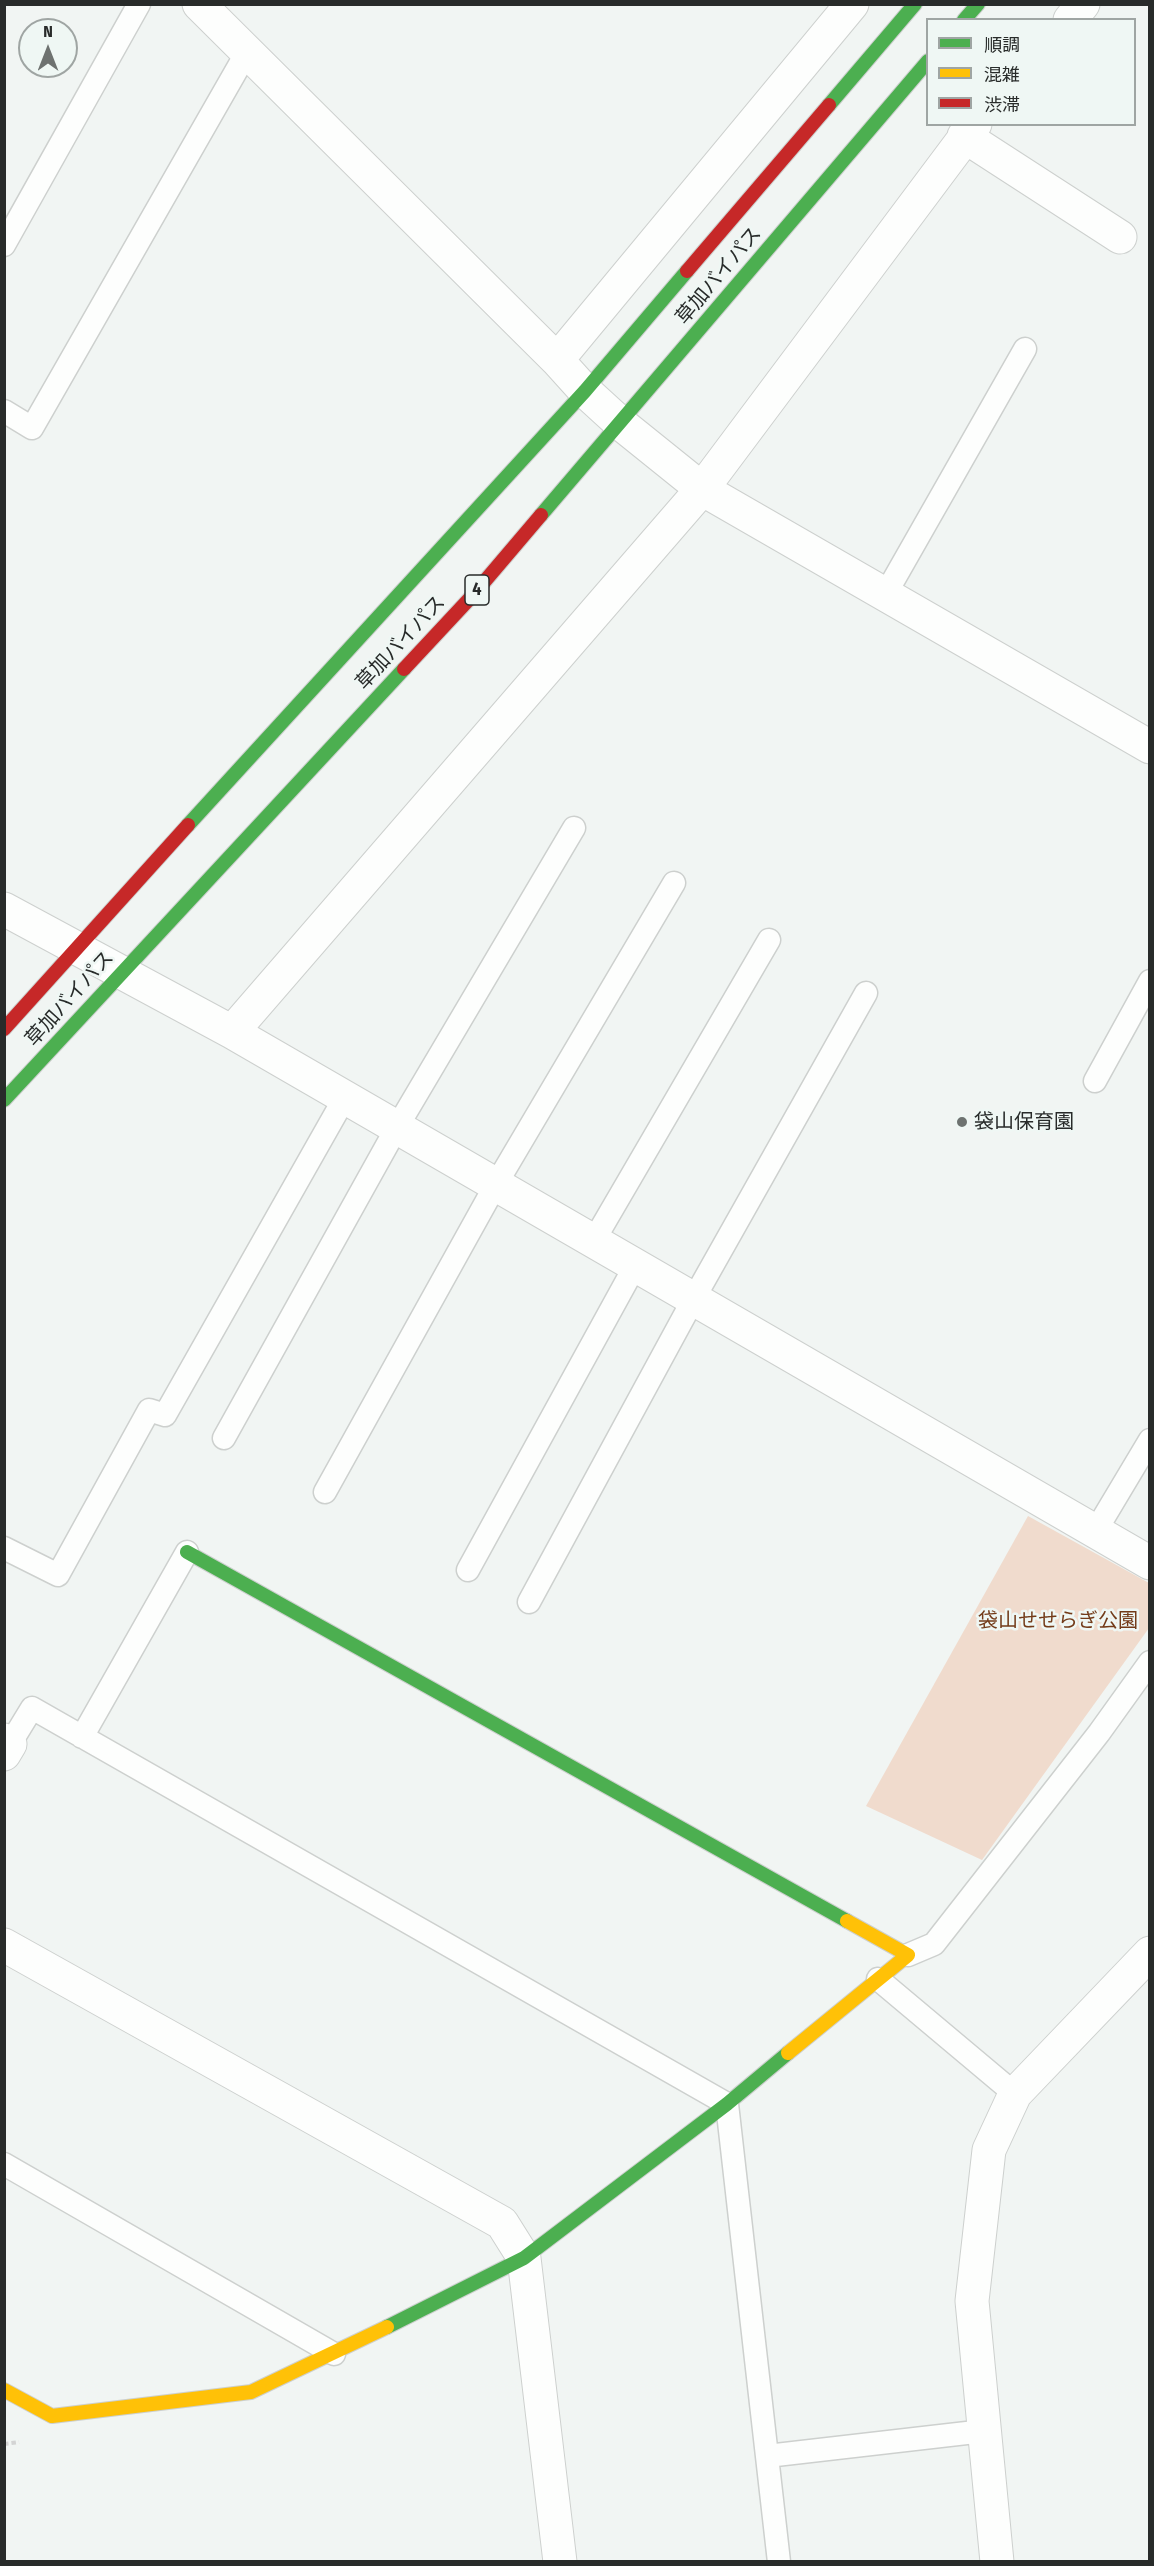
<!DOCTYPE html>
<meta charset="utf-8">
<style>
body{margin:0}
#map{position:relative;width:1154px;height:2566px;overflow:hidden;background:#f1f5f3;font-family:"Fira Sans Condensed","Noto Sans JP",sans-serif}
canvas{display:block}
.frame{position:absolute;inset:0;border:6px solid #282b2a;pointer-events:none}
.legend{position:absolute;left:926px;top:18px;width:210px;height:108px;box-sizing:border-box;background:#eff7f4;border:2px solid #9fa5a3;margin:0;padding:8px 10px;list-style:none;font-size:18px;color:#282b2a}
.legend li{display:flex;align-items:center;gap:12px;height:30px}
.legend b{width:30px;border:2px solid #9fa5a3}
.north{position:absolute;left:18px;top:18px;width:60px;height:60px;box-sizing:border-box;background:#eff7f4;border:2px solid #9fa5a3;border-radius:50%;rotate:0deg;font-size:16px;font-weight:700;line-height:24px;text-align:center;color:#282b2a}
.north::after{content:'';display:block;margin:auto;width:21px;height:27px;background:#6e7270;clip-path:polygon(50% 0,100% 100%,50% 72%,0 100%)}
</style>
<div id="map">
<canvas width="1154" height="2566"></canvas>
<div class="frame"></div>
<ul class="legend">
<li><b style="height:8px;background:#4caf50"></b>順調</li>
<li><b style="height:8px;background:#ffc107"></b>混雑</li>
<li><b style="height:8px;background:#c62828"></b>渋滞</li>
</ul>
<div class="north">N</div>
</div>
<script>
const c = document.querySelector('canvas').getContext('2d');
c.lineJoin = 'round';
function fillPath(path, color) {
  c.fillStyle = color;
  c.fill(path, 'evenodd');
}
function toPath(rows) {
  const path = new Path2D();
  for (const r of rows) {
    path.moveTo(r[0], r[1]);
    for (let i = 2; i < r.length; i += 2) path.lineTo(r[i], r[i + 1]);
  }
  return path;
}
function stroke(path, color, width, dash) {
  c.strokeStyle = color;
  c.lineWidth = width;
  c.lineCap = dash ? 'butt' : 'round';
  c.setLineDash(dash || []);
  c.stroke(path);
}
function drawText(font, color, halo, rows, align = 'center') {
  c.font = font + ' "Fira Sans Condensed","Noto Sans JP",sans-serif';
  c.lineWidth = 5;
  c.setLineDash([]);
  c.textBaseline = 'middle';
  c.strokeStyle = halo;
  c.fillStyle = color;
  for (const [text, x, y, turn = 0] of rows) {
    c.save();
    c.translate(x, y);
    c.rotate((+turn || 0) * Math.PI / 180);
    c.textAlign = isNaN(turn) ? turn : align;
    if (halo) c.strokeText(text, 0, 0);
    c.fillText(text, 0, 0);
    c.restore();
  }
}
const green = toPath([
 [1028,1516,1149,1583,1149,1628,982,1860,866,1806]
]);
const path = toPath([
 [4,2444,19,2442]
]);
const lane = toPath([
 [4,245,139,4],
 [4,411,32,428,247,52],
 [885,595,1025,349],
 [1095,1081,1150,981],
 [593,1242,769,940],
 [224,1438,396,1129,574,828],
 [325,1492,495,1186,674,883],
 [1095,1532,1150,1440],
 [4,1548,58,1575,149,1410,165,1415,344,1099],
 [468,1570,635,1266],
 [529,1602,693,1300,866,993],
 [82,1737,187,1552],
 [10,1744,32,1708,727,2104,779,2562],
 [908,1955,934,1944,1099,1733,1150,1662],
 [878,1979,1015,2094],
 [4,2164,334,2354],
 [767,2456,984,2431]
]);
const street = toPath([
 [199,4,557,360,585,391,620,423,702,489,1150,747],
 [1070,20,1083,4],
 [964,136,1120,237],
 [557,360,852,4],
 [4,909,232,1032,1150,1563],
 [232,1032,702,489,975,124],
 [4,1740,10,1744,4,1754],
 [4,1945,502,2223,524,2258,560,2562],
 [997,2562,972,2301,989,2150,1015,2094,1150,1953]
]);
const fast = toPath([
 [964,20,978,4],
 [829,105,915,4],
 [541,515,928,61],
 [188,825,585,391,687,271],
 [4,1100,404,669],
 [187,1552,847,1921],
 [387,2327,524,2258,727,2104,788,2053]
]);
const slow = toPath([
 [788,2053,908,1955,847,1921],
 [4,2390,52,2416,251,2392,387,2327]
]);
const jam = toPath([
 [687,271,829,105],
 [404,669,473,595,541,515],
 [4,1029,188,825]
]);
const markers = [
 [962,1122,6,"#6e7270"]
];
const shields = [
 [477,590,24]
];
const shieldNames = [
 ["4",477,590]
];
const streetNames = [
 ["草加バイパス",719,276,-50],
 ["草加バイパス",401,643,-47],
 ["草加バイパス",70,999,-48]
];
const poiNames = [
 ["袋山保育園",974,1122]
];
const parkNames = [
 ["袋山せせらぎ公園",1058,1621]
];
fillPath(green, '#f0dbcd');
stroke(lane, '#cdd0ce', 25);
stroke(street, '#cdd0ce', 35);
stroke(fast, '#cdd0ce', 16);
stroke(slow, '#cdd0ce', 16);
stroke(jam, '#cdd0ce', 16);
stroke(path, '#d3d4d4', 4, [4.5, 3]);
stroke(lane, '#fdfefd', 22);
stroke(street, '#fdfefd', 33);
stroke(fast, '#4caf50', 14);
stroke(slow, '#ffc107', 14);
stroke(jam, '#c62828', 14);
for (const [x, y, r, color] of markers) {
  const dot = new Path2D();
  dot.arc(x, y, r, 0, 2 * Math.PI);
  c.fillStyle = color;
  c.fill(dot);
  stroke(dot, '#eff7f4', 2);
}
for (const [x, y, w] of shields) {
  const box = new Path2D();
  box.roundRect(x - w / 2, y - 15, w, 30, 4.5);
  c.fillStyle = '#eff7f4';
  c.fill(box);
  stroke(box, '#282b2a', 1.5);
}
drawText('bold 18px', '#282b2a', null, shieldNames);
drawText('20px', '#282b2a', '#eff7f4', streetNames);
drawText('20px', '#282b2a', '#eff7f4', poiNames, 'left');
drawText('20px', '#733b19', '#eff7f4', parkNames);
</script>
